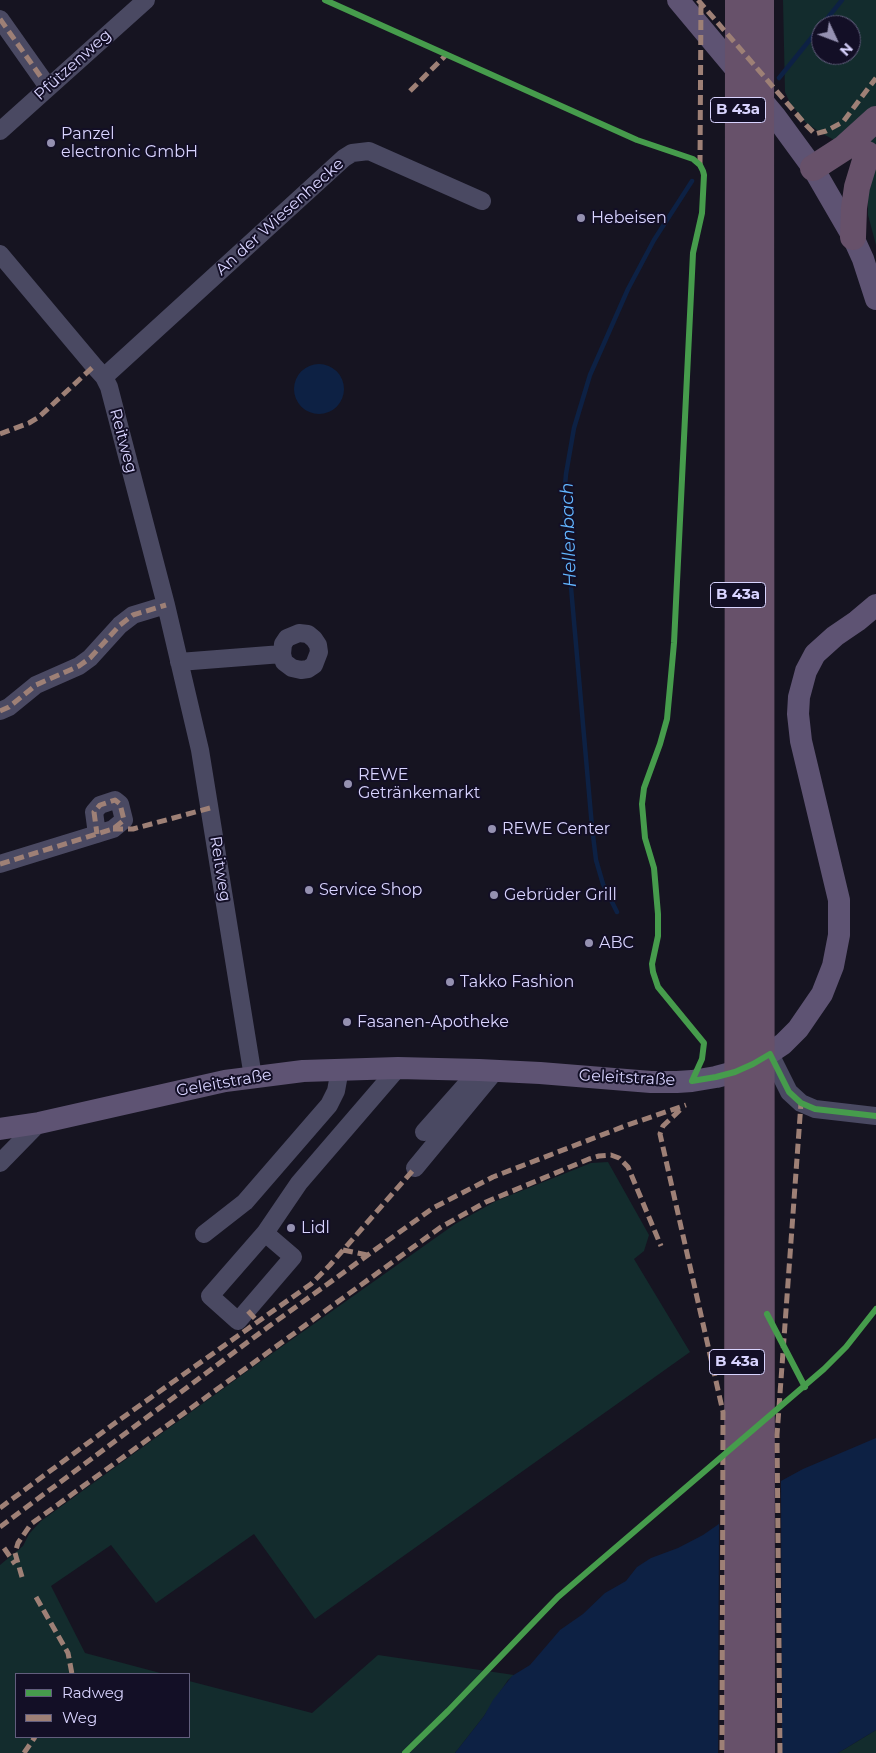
<!DOCTYPE html>
<meta charset="utf-8">
<style>
body{margin:0}
#map{position:relative;width:876px;height:1753px;overflow:hidden;background:#161421;font-family:Montserrat,sans-serif}
canvas{display:block}
.legend{position:absolute;left:15px;top:1673px;width:175px;height:65px;box-sizing:border-box;background:#130f26;border:1px solid #625e7d;margin:0;padding:6px 9px;list-style:none;font-size:15px;color:#d9d4ff}
.legend li{display:flex;align-items:center;gap:10px;height:25px}
.legend b{width:25px;border:1px solid #625e7d}
.north{position:absolute;left:811px;top:15px;width:50px;height:50px;box-sizing:border-box;background:#130f26;border:1px solid #625e7d;border-radius:50%;rotate:133deg;font-size:14px;font-weight:700;line-height:20px;text-align:center;color:#d9d4ff}
.north::after{content:'';display:block;margin:auto;width:18px;height:22px;background:#9591b1;clip-path:polygon(50% 0,100% 100%,50% 72%,0 100%)}
</style>
<div id="map">
<canvas width="876" height="1753"></canvas>
<ul class="legend">
<li><b style="height:6px;background:#469c4c"></b>Radweg</li>
<li><b style="height:6px;background:#9e8076"></b>Weg</li>
</ul>
<div class="north">N</div>
</div>
<script>
const c = document.querySelector('canvas').getContext('2d');
c.lineJoin = 'round';
function fillPath(path, color) {
  c.fillStyle = color;
  c.fill(path, 'evenodd');
}
function toPath(rows) {
  const path = new Path2D();
  for (const r of rows) {
    if (r.length === 3) {
      path.moveTo(r[0] + r[2], r[1]);
      path.arc(r[0], r[1], r[2], 0, 2 * Math.PI);
      continue;
    }
    path.moveTo(r[0], r[1]);
    for (let i = 2; i < r.length; i += 2) path.lineTo(r[i], r[i + 1]);
  }
  return path;
}
function stroke(path, color, width, dash) {
  c.strokeStyle = color;
  c.lineWidth = width;
  c.lineCap = dash ? 'butt' : 'round';
  c.setLineDash(dash || []);
  c.stroke(path);
}
function drawText(font, color, halo, rows, align = 'center') {
  c.font = font + ' Montserrat,sans-serif';
  c.lineWidth = 4;
  c.setLineDash([]);
  c.textBaseline = 'middle';
  c.strokeStyle = halo;
  c.fillStyle = color;
  for (const [text, x, y, turn = 0] of rows) {
    c.save();
    c.translate(x, y);
    c.rotate((+turn || 0) * Math.PI / 180);
    c.textAlign = isNaN(turn) ? turn : align;
    if (halo) c.strokeText(text, 0, 0);
    c.fillText(text, 0, 0);
    c.restore();
  }
}
const green = toPath([
 [783,0,876,0,876,162,823,134,806,123,790,103,785,92],
 [821,25,851,25,851,55,821,55],
 [876,164,876,245,868,215,868,188],
 [608,1162,649,1235,644,1251,634,1259,690,1352,315,1619,254,1534,156,1603,111,1545,51,1586,85,1653,164,1674,16,1674,16,1737,189,1737,189,1681,312,1713,378,1655,514,1675,508,1680,484,1716,455,1753,0,1753,0,1565,23,1546,29,1534,41,1521,253,1367,455,1224,496,1201,591,1163],
 [876,1730,876,1753,838,1753,858,1741]
]);
const water = toPath([
 [319,389,25],
 [876,1438,876,1730,838,1753,455,1753,484,1716,493,1700,512,1676,530,1665,560,1630,583,1614,605,1593,626,1581,637,1567,651,1558,678,1548,703,1535,781,1481,803,1469]
]);
const pier = toPath([
 [781,1479,782,1753,718,1753,719,1522]
]);
const stream = toPath([
 [822,25,842,0],
 [779,78,821,26],
 [617,912,603,884,596,860,592,827,565,519,564,498,566,474,574,428,590,375,628,289,654,240,692,181]
]);
const minor = toPath([
 [0,19,48,87],
 [0,131,146,0],
 [0,254,94,366,104,377,109,387,166,605,200,750,253,1077],
 [104,377,344,158,352,153,369,151,482,201],
 [179,662,282,654,284,662,292,668,301,670,308,669,314,665,319,652,318,645,314,639,308,634,299,633,287,638,283,644,282,654],
 [0,711,9,707,36,685,79,666,90,658,120,625,133,615,166,605],
 [0,864,97,834,113,829,124,820,120,804,115,800,100,805,94,812,97,834],
 [770,1054,789,1092,801,1103,815,1109,876,1116],
 [424,1132,479,1070],
 [0,1163,39,1123],
 [415,1168,496,1070],
 [265,1233,293,1257,238,1321,210,1296,265,1233,299,1183,398,1068],
 [204,1234,245,1202,329,1105,336,1091,340,1069]
]);
const major = toPath([
 [678,0,775,116,813,168,853,237,863,259,876,299],
 [0,1129,39,1123,225,1081,303,1071,398,1068,479,1070,540,1073,651,1082,677,1082,692,1081,716,1077,735,1072,753,1064,783,1044,798,1029,822,994,833,966,839,935,839,900,801,741,798,714,799,697,806,671,815,654,835,636,857,621,876,605]
]);
const highway = toPath([
 [761,0,762,1753],
 [813,168,844,148,876,119],
 [853,237,854,208,857,187,867,154],
 [737,1753,738,0]
]);
const quiet = toPath([
 [698,0,806,125,815,134,826,131,843,122,876,78],
 [0,19,48,87],
 [410,91,446,55],
 [700,165,701,0],
 [0,434,29,423,39,417,94,366],
 [0,711,9,707,36,685,79,666,90,658,120,625,133,615,166,605],
 [113,829,133,829,210,808],
 [0,864,97,834,113,829,124,820,120,804,115,800,100,805,94,812,97,834],
 [680,1110,663,1126,660,1134,723,1412,722,1753],
 [343,1250,367,1255],
 [248,1311,258,1322],
 [0,1508,115,1423,311,1284,330,1265,415,1168],
 [0,1527,268,1327,433,1208,493,1177,625,1126,686,1105],
 [4,1548,15,1564],
 [22,1577,15,1553,18,1543,31,1524,441,1227,486,1202,589,1159,599,1156,611,1155,619,1158,628,1167,661,1246],
 [36,1597,68,1653,72,1674],
 [24,1753,35,1737],
 [780,1753,777,1435,801,1103]
]);
const cycleway = toPath([
 [325,0,637,140,693,159,700,165,703,171,704,175,702,213,693,253,674,643,670,687,667,719,660,744,644,788,642,804,645,838,654,868,658,914,658,936,652,964,653,972,658,987,704,1043,702,1059,692,1081],
 [692,1081,716,1077,735,1072,753,1064,770,1054,789,1092,801,1103,815,1109,876,1116],
 [767,1314,805,1387],
 [405,1753,448,1711,558,1597,824,1369,846,1347,876,1309]
]);
const markers = [
 [51,143,5,"#9591b1"],
 [581,218,5,"#9591b1"],
 [348,784,5,"#9591b1"],
 [492,829,5,"#9591b1"],
 [309,890,5,"#9591b1"],
 [494,895,5,"#9591b1"],
 [589,943,5,"#9591b1"],
 [450,982,5,"#9591b1"],
 [347,1022,5,"#9591b1"],
 [291,1228,5,"#9591b1"]
];
const shields = [
 [738,110,55],
 [738,595,55],
 [737,1362,55]
];
const shieldNames = [
 ["B 43a",738,110],
 ["B 43a",738,595],
 ["B 43a",737,1362]
];
const streetNames = [
 ["Pfützenweg",73,65,-42],
 ["An der Wiesenhecke",280,217,-42],
 ["Reitweg",123,441,75],
 ["Reitweg",220,869,81],
 ["Geleitstraße",627,1078,3],
 ["Geleitstraße",224,1083,-10]
];
const poiNames = [
 ["Panzel",61,134],
 ["electronic GmbH",61,152],
 ["Hebeisen",591,218],
 ["REWE",358,775],
 ["Getränkemarkt",358,793],
 ["REWE Center",502,829],
 ["Service Shop",319,890],
 ["Gebrüder Grill",504,895],
 ["ABC",599,943],
 ["Takko Fashion",460,982],
 ["Fasanen-Apotheke",357,1022],
 ["Lidl",301,1228]
];
const waterNames = [
 ["Hellenbach",569,535,-92]
];
fillPath(green, '#132c2d');
fillPath(water, '#0d2144');
fillPath(pier, '#161421');
stroke(stream, '#0d2144', 4.5);
stroke(minor, '#4a4962', 18);
stroke(major, '#5e5373', 22);
stroke(highway, '#67516a', 26);
stroke(quiet, '#9e8076', 5, [10, 5]);
stroke(cycleway, '#469c4c', 6);
for (const [x, y, r, color] of markers) {
  const dot = new Path2D();
  dot.arc(x, y, r, 0, 2 * Math.PI);
  c.fillStyle = color;
  c.fill(dot);
  stroke(dot, '#130f26', 2);
}
for (const [x, y, w] of shields) {
  const box = new Path2D();
  box.roundRect(x - w / 2, y - 12.5, w, 25, 4);
  c.fillStyle = '#130f26';
  c.fill(box);
  stroke(box, '#d9d4ff', 1);
}
drawText('bold 15px', '#d9d4ff', null, shieldNames);
drawText('16px', '#d9d4ff', '#130f26', streetNames);
drawText('16px', '#d9d4ff', '#130f26', poiNames, 'left');
drawText('italic 18px', '#62b6ff', '#130f26', waterNames);
</script>
